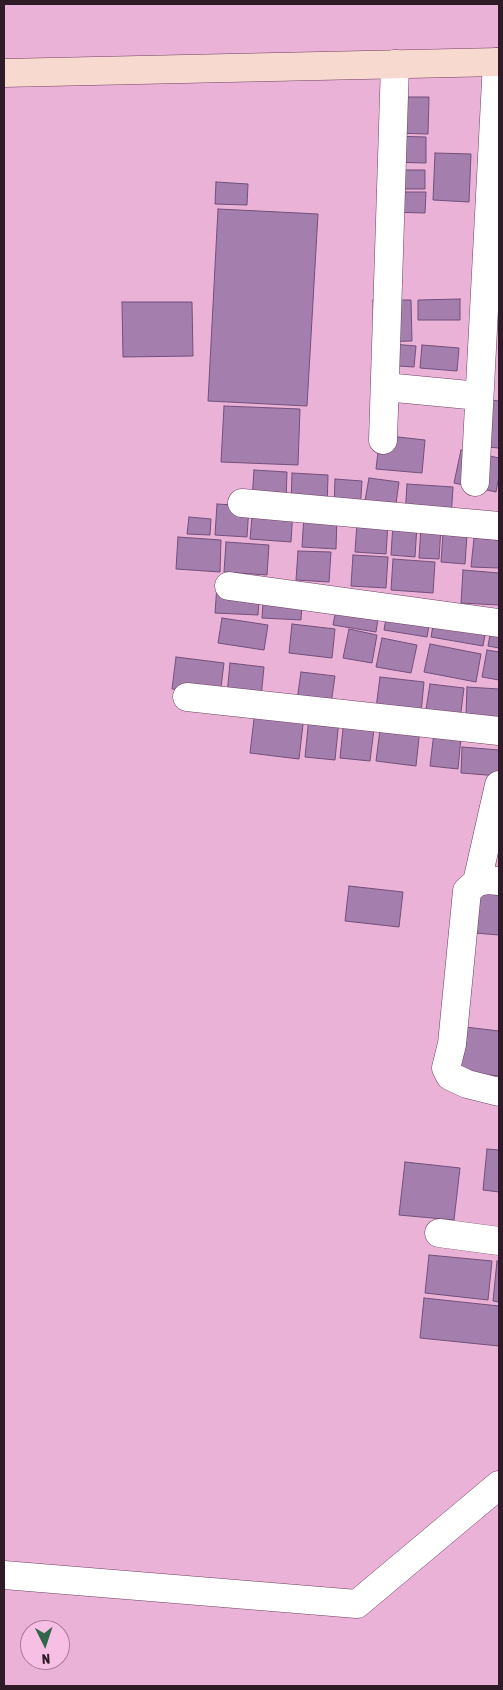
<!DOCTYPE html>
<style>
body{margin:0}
#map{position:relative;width:503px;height:1690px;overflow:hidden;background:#eab2d7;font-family:"Asap Condensed",sans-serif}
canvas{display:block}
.frame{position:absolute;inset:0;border:5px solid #2f1a28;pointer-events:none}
.north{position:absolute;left:20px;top:1620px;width:50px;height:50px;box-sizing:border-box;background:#f8bfe4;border:1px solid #a87d99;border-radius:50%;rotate:176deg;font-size:14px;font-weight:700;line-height:20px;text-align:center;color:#2f1a28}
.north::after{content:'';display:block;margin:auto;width:18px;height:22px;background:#32664b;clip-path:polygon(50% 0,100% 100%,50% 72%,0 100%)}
</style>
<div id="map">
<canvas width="503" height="1690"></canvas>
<div class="frame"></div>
<div class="north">N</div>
</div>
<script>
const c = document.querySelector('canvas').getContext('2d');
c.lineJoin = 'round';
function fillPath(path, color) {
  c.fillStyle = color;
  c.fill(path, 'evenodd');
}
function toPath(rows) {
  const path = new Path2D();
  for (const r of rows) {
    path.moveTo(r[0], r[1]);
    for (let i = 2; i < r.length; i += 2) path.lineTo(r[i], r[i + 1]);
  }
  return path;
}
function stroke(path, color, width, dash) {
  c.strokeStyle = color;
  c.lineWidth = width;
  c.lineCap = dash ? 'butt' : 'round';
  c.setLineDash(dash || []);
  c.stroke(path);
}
const building = toPath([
 [390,97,429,97,428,134,389,133,390,97],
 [388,136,426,137,426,163,387,162,388,136],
 [435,153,471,154,469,202,433,200,435,153],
 [387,170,425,170,425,189,386,189,387,170],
 [216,182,248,184,247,205,215,204,216,182],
 [388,192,426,192,425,213,387,212,388,192],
 [218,209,318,214,307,406,208,401,218,209],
 [460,299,460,320,418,320,418,300,460,299],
 [373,300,411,300,412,341,374,342,373,300],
 [122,302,192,302,193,356,123,357,122,302],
 [381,343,416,346,414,367,380,365,381,343],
 [422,345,459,348,457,371,420,368,422,345],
 [468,398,499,401,499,448,465,445,468,398],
 [224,406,300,409,298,465,221,462,224,406],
 [380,435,425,440,422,473,376,469,380,435],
 [461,450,499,458,499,476,496,492,454,483,461,450],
 [254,470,287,472,286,501,252,499,254,470],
 [292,473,328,475,327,507,291,505,292,473],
 [369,478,399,482,395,511,364,506,369,478],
 [335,479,362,481,360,511,334,509,335,479],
 [407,484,453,487,451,519,405,516,407,484],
 [217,504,249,506,247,537,215,535,217,504],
 [253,506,293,509,291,542,250,539,253,506],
 [304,515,337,517,336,549,302,547,304,515],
 [189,517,211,519,210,535,187,534,189,517],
 [357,522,388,523,386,554,355,552,357,522],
 [393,524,417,525,415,557,391,555,393,524],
 [421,527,441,528,439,559,419,558,421,527],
 [443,533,467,535,465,564,441,562,443,533],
 [178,537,221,540,220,572,176,569,178,537],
 [474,538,499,540,499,568,471,567,474,538],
 [226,542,269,545,267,575,224,572,226,542],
 [298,551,331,552,329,582,296,580,298,551],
 [353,555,388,557,386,588,351,586,353,555],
 [393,559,435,562,433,593,391,590,393,559],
 [463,570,499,573,499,605,461,603,463,570],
 [217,585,260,587,258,615,215,613,217,585],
 [264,585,303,587,301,620,262,618,264,585],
 [339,593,381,600,376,632,333,625,339,593],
 [389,601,432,609,427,637,384,630,389,601],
 [437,604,489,613,483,646,431,637,437,604],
 [222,618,268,625,264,650,218,643,222,618],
 [493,618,499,619,499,648,488,646,493,618],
 [292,624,335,629,332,658,289,653,292,624],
 [349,629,377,635,372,663,343,658,349,629],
 [382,638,417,645,411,673,376,667,382,638],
 [430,644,481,654,476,682,424,672,430,644],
 [487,650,499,652,499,680,482,677,487,650],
 [176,657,224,663,220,695,172,689,176,657],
 [230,663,264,667,261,698,227,695,230,663],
 [301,672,335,676,331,704,297,700,301,672],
 [380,677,424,682,421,713,376,708,380,677],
 [430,684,464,688,460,720,425,716,430,684],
 [467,687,499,689,499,717,466,715,467,687],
 [256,702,305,707,299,759,250,753,256,702],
 [310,707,340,710,335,760,305,757,310,707],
 [345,709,376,713,370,761,340,758,345,709],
 [382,715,421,719,416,766,376,761,382,715],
 [435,724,462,727,458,769,430,766,435,724],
 [462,747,499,750,499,776,461,773,462,747],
 [349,886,403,892,399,927,345,921,349,886],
 [480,889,499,891,499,935,475,933,480,889],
 [457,1026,499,1031,499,1076,452,1071,457,1026],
 [487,1149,499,1150,499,1192,483,1190,487,1149],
 [405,1162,460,1168,454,1220,399,1215,405,1162],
 [429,1255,492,1261,488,1300,425,1293,429,1255],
 [497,1261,499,1261,499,1302,493,1301,497,1261],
 [424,1298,499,1306,499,1346,420,1338,424,1298]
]);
const street = toPath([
 [385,387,479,396],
 [383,440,395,64],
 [475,482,497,62],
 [242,503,499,526],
 [229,586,499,623],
 [187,697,499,731],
 [499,881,488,880,477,882,467,891,452,1044,446,1068,450,1076,467,1084,499,1092],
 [477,882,499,785],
 [439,1233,499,1241],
 [4,1575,357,1604,499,1485]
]);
const secondary = toPath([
 [4,73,499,62]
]);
fillPath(building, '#a47ead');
stroke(building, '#724f7b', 1);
stroke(street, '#704162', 29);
stroke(secondary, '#704162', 29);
stroke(street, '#fff', 28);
stroke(secondary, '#f8d9cf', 28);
</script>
